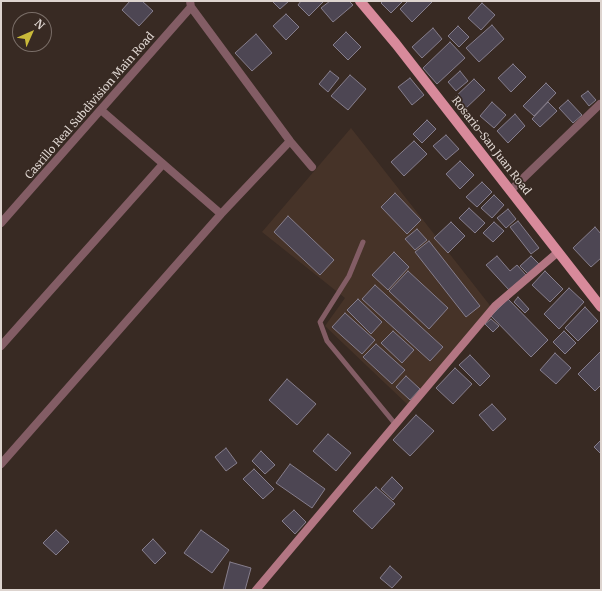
<!DOCTYPE html>
<style>
body{margin:0}
#map{position:relative;width:602px;height:591px;overflow:hidden;background:#382a23;font-family:Merriweather,serif}
canvas{display:block}
.frame{position:absolute;inset:0;border:2px solid #ddd4cf;pointer-events:none}
.north{position:absolute;left:12px;top:12px;width:40px;height:40px;box-sizing:border-box;background:#382a23;border:1px solid #7a6e68;border-radius:50%;rotate:45deg;font-size:11px;font-weight:700;line-height:16px;text-align:center;color:#ddd4cf}
.north::after{content:'';display:block;margin:auto;width:14px;height:18px;background:#caba3a;clip-path:polygon(50% 0,100% 100%,50% 72%,0 100%)}
</style>
<div id="map">
<canvas width="602" height="591"></canvas>
<div class="frame"></div>
<div class="north">N</div>
</div>
<script>
const c = document.querySelector('canvas').getContext('2d');
c.lineJoin = 'round';
function fillPath(path, color) {
  c.fillStyle = color;
  c.fill(path, 'evenodd');
}
function toPath(rows) {
  const path = new Path2D();
  for (const r of rows) {
    path.moveTo(r[0], r[1]);
    for (let i = 2; i < r.length; i += 2) path.lineTo(r[i], r[i + 1]);
  }
  return path;
}
function stroke(path, color, width, dash) {
  c.strokeStyle = color;
  c.lineWidth = width;
  c.lineCap = dash ? 'butt' : 'round';
  c.setLineDash(dash || []);
  c.stroke(path);
}
function drawText(font, color, halo, rows, align = 'center') {
  c.font = font + ' Merriweather,serif';
  c.lineWidth = 3.5;
  c.setLineDash([]);
  c.textBaseline = 'middle';
  c.strokeStyle = halo;
  c.fillStyle = color;
  for (const [text, x, y, turn = 0] of rows) {
    c.save();
    c.translate(x, y);
    c.rotate((+turn || 0) * Math.PI / 180);
    c.textAlign = isNaN(turn) ? turn : align;
    if (halo) c.strokeText(text, 0, 0);
    c.fillText(text, 0, 0);
    c.restore();
  }
}
const built = toPath([
 [351,128,492,308,408,405,325,326,345,298,262,232]
]);
const building = toPath([
 [130,1,142,1,153,11,139,26,122,10,130,1],
 [272,1,289,1,280,9,272,1],
 [301,1,324,1,309,16,298,5,301,1],
 [330,1,349,1,353,5,333,22,321,8,330,1],
 [383,1,403,1,391,13,381,3,383,1],
 [408,1,433,1,412,22,400,9,408,1],
 [482,3,495,15,481,30,468,18,482,3],
 [286,14,299,27,286,40,273,26,286,14],
 [492,25,504,39,479,62,466,48,492,25],
 [458,26,469,37,459,47,448,36,458,26],
 [433,28,442,39,422,58,412,47,433,28],
 [346,32,361,47,348,60,333,45,346,32],
 [256,34,272,53,252,71,235,53,256,34],
 [450,42,465,58,437,84,423,68,450,42],
 [513,64,526,77,511,92,498,78,513,64],
 [330,71,339,78,328,92,319,84,330,71],
 [460,71,468,81,456,91,448,82,460,71],
 [350,75,366,89,348,110,331,96,350,75],
 [410,78,424,95,412,105,398,87,410,78],
 [474,79,485,90,464,110,453,99,474,79],
 [546,83,556,93,534,116,523,106,546,83],
 [588,91,596,100,589,106,581,96,588,91],
 [568,100,582,115,573,123,559,108,568,100],
 [492,102,506,115,494,128,480,116,492,102],
 [548,102,557,111,540,127,532,119,548,102],
 [515,114,525,126,508,143,497,131,515,114],
 [427,120,436,129,422,143,413,134,427,120],
 [446,135,459,149,446,160,433,146,446,135],
 [414,141,427,154,404,176,391,162,414,141],
 [460,161,474,175,460,189,446,174,460,161],
 [482,182,492,192,477,207,466,197,482,182],
 [395,193,421,220,407,234,381,207,395,193],
 [494,195,504,205,492,218,481,208,494,195],
 [469,208,485,223,475,233,459,218,469,208],
 [508,209,516,219,506,228,497,218,508,209],
 [288,216,334,260,320,275,274,232,288,216],
 [518,221,539,248,531,254,510,227,518,221],
 [451,222,465,236,448,253,434,238,451,222],
 [494,222,504,231,493,242,483,233,494,222],
 [595,227,601,234,601,258,591,267,573,248,595,227],
 [417,229,427,240,415,250,405,239,417,229],
 [429,241,480,306,466,317,415,252,429,241],
 [394,252,409,267,388,290,372,275,394,252],
 [497,256,510,271,517,265,526,275,509,290,486,265,497,256],
 [531,256,539,264,528,274,520,266,531,256],
 [408,271,448,308,429,329,389,291,408,271],
 [545,271,563,289,550,302,532,285,545,271],
 [375,285,443,347,430,361,362,299,375,285],
 [569,288,584,302,559,329,544,314,569,288],
 [518,297,529,309,525,313,514,302,518,297],
 [358,299,382,322,371,334,347,310,358,299],
 [508,299,548,340,531,357,491,316,508,299],
 [585,307,598,321,578,341,565,328,585,307],
 [345,313,375,340,362,354,332,327,345,313],
 [491,319,499,326,493,332,485,324,491,319],
 [393,331,414,350,402,363,381,343,393,331],
 [564,331,576,343,565,354,553,342,564,331],
 [376,344,405,370,392,384,363,357,376,344],
 [601,351,601,385,595,391,578,374,601,351],
 [555,353,571,368,556,384,540,370,555,353],
 [470,355,490,376,480,386,459,365,470,355],
 [455,368,472,384,453,404,436,388,455,368],
 [406,376,420,389,410,400,396,387,406,376],
 [287,379,316,404,297,425,269,400,287,379],
 [492,404,506,419,493,431,479,415,492,404],
 [416,415,434,431,410,456,393,440,416,415],
 [328,434,351,453,336,471,313,451,328,434],
 [601,440,601,454,594,447,601,440],
 [226,448,237,463,226,471,215,457,226,448],
 [261,451,275,465,265,474,252,461,261,451],
 [290,464,325,489,312,508,276,483,290,464],
 [254,469,274,489,263,499,243,479,254,469],
 [392,477,403,488,393,500,381,489,392,477],
 [376,487,395,504,372,529,353,511,376,487],
 [294,510,306,522,295,534,282,521,294,510],
 [56,530,69,542,56,555,43,543,56,530],
 [201,530,229,550,212,573,184,553,201,530],
 [153,539,166,553,155,564,142,550,153,539],
 [230,562,251,568,245,590,223,590,230,562],
 [390,566,402,577,392,588,380,578,390,566]
]);
const lane = toPath([
 [363,242,349,276,320,322,327,341,396,425]
]);
const street = toPath([
 [190,1,191,7,290,141,312,167],
 [101,110,221,214],
 [510,191,600,104],
 [1,223,191,7],
 [1,346,163,164],
 [1,464,221,214,290,141]
]);
const secondary = toPath([
 [256,590,495,306,558,252]
]);
const primary = toPath([
 [360,1,396,44,601,307]
]);
const streetNames = [
 ["Casrillo Real Subdivision Main Road",90,106,-49],
 ["Rosario-San Juan Road",491,146,52]
];
fillPath(built, '#463328');
fillPath(building, '#4d4653');
stroke(building, '#867e8c', 1);
stroke(lane, '#835d65', 5);
stroke(street, '#835d65', 8);
stroke(secondary, '#b37683', 8);
stroke(primary, '#d88a9b', 10);
drawText('11px', '#ddd4cf', '#382a23', streetNames);
</script>
